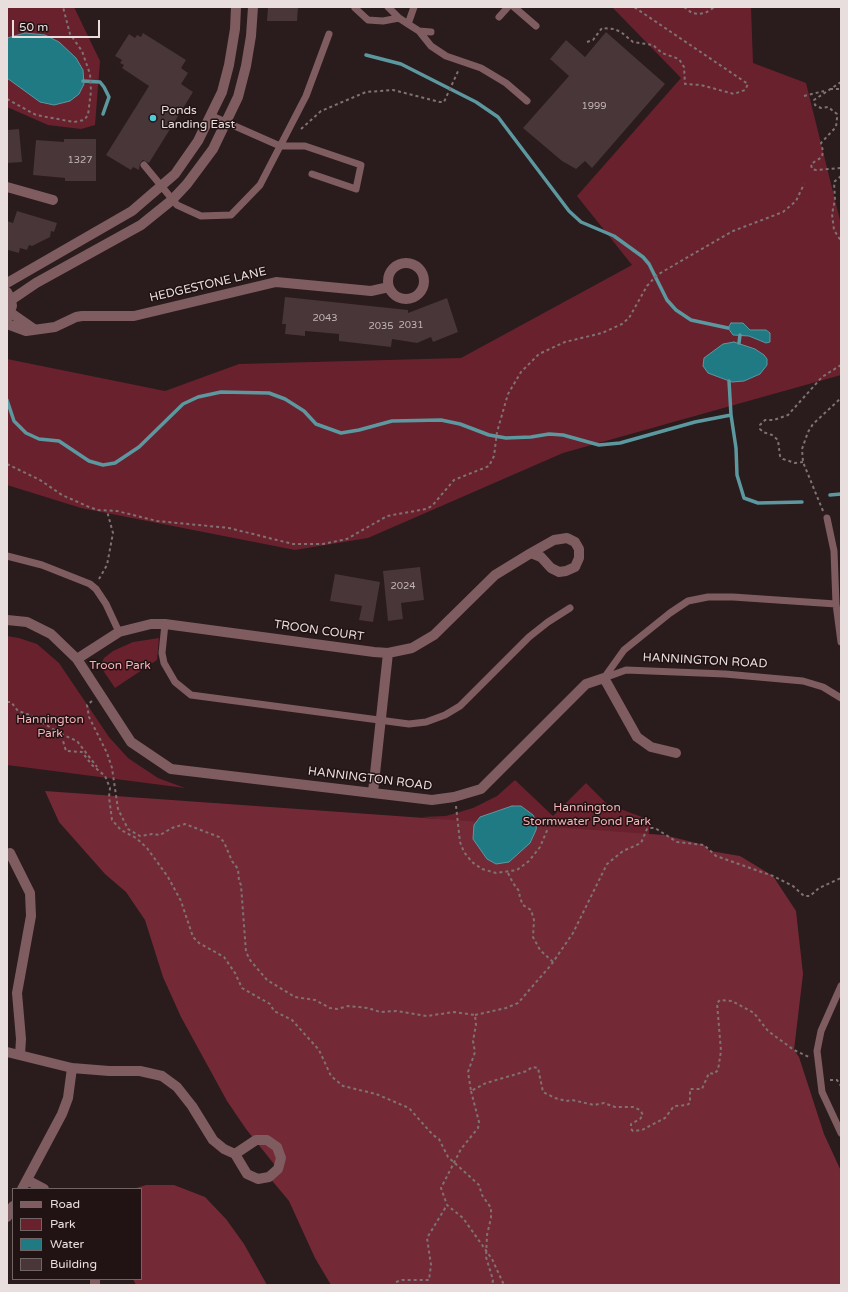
<!DOCTYPE html>
<style>
body{margin:0}
#map{position:relative;width:848px;height:1292px;overflow:hidden;background:#2a1b1c;font-family:"Varela Round",sans-serif}
canvas{display:block}
.frame{position:absolute;inset:0;border:8px solid #e9dede;pointer-events:none}
.legend{position:absolute;left:12px;top:1188px;width:130px;height:92px;box-sizing:border-box;background:#211213;border:1px solid #716464;margin:0;padding:5px 7px;list-style:none;font-size:12px;color:#e9dede}
.legend li{display:flex;align-items:center;gap:8px;height:20px}
.legend b{width:20px;border:1px solid #716464}
.scale{position:absolute;left:12px;top:20px;width:88px;height:18px;box-sizing:border-box;border:2px solid #e9dede;border-top:0;padding-left:5px;font-size:12px;line-height:14px;white-space:nowrap;color:#e9dede;-webkit-text-stroke:3px #211213;paint-order:stroke}
</style>
<div id="map">
<canvas width="848" height="1292"></canvas>
<div class="frame"></div>
<ul class="legend">
<li><b style="height:5px;background:#7f5c5f"></b>Road</li>
<li><b style="height:11px;background:#69212e"></b>Park</li>
<li><b style="height:11px;background:#1f7a84"></b>Water</li>
<li><b style="height:11px;background:#483638"></b>Building</li>
</ul>
<div class="scale">50 m</div>
</div>
<script>
const c = document.querySelector('canvas').getContext('2d');
c.lineJoin = 'round';
function fillPath(path, color) {
  c.fillStyle = color;
  c.fill(path, 'evenodd');
}
function toPath(rows) {
  const path = new Path2D();
  for (const r of rows) {
    if (r.length === 3) {
      path.moveTo(r[0] + r[2], r[1]);
      path.arc(r[0], r[1], r[2], 0, 2 * Math.PI);
      continue;
    }
    path.moveTo(r[0], r[1]);
    for (let i = 2; i < r.length; i += 2) path.lineTo(r[i], r[i + 1]);
  }
  return path;
}
function stroke(path, color, width, dash) {
  c.strokeStyle = color;
  c.lineWidth = width;
  c.lineCap = dash ? 'butt' : 'round';
  c.setLineDash(dash || []);
  c.stroke(path);
}
function drawText(font, color, halo, rows, align = 'center') {
  c.font = font + ' "Varela Round",sans-serif';
  c.lineWidth = 3;
  c.setLineDash([]);
  c.textBaseline = 'middle';
  c.strokeStyle = halo;
  c.fillStyle = color;
  for (const [text, x, y, turn = 0] of rows) {
    c.save();
    c.translate(x, y);
    c.rotate((+turn || 0) * Math.PI / 180);
    c.textAlign = isNaN(turn) ? turn : align;
    if (halo) c.strokeText(text, 0, 0);
    c.fillText(text, 0, 0);
    c.restore();
  }
}
const green = toPath([
 [7,7,74,7,100,61,95,125,81,129,48,125,7,107],
 [612,7,751,7,753,63,806,83,841,224,841,375,563,453,368,538,295,550,81,508,7,485,7,359,165,391,239,364,461,358,632,265,577,196,681,78],
 [7,636,19,638,37,644,59,663,109,737,128,758,158,778,185,788,7,765],
 [159,638,157,660,115,688,100,666,104,658,113,651,133,642],
 [515,780,553,816,586,783,607,804,650,820,648,845,421,817,446,816,473,808,497,796]
]);
const forest = toPath([
 [45,791,664,835,704,845,710,851,740,856,773,876,796,911,803,974,794,1050,799,1057,824,1134,841,1171,841,1285,331,1285,315,1258,289,1201,269,1177,278,1169,246,1129,227,1101,181,1017,163,977,145,920,126,892,105,874,59,822],
 [146,1185,174,1185,205,1197,226,1219,244,1244,267,1285,136,1285,133,1279,141,1279,141,1189,133,1189]
]);
const water = toPath([
 [25,33,45,35,59,42,76,58,83,70,84,84,79,94,70,101,54,105,40,102,7,78,7,38,25,33],
 [731,323,743,323,750,330,766,330,770,333,770,342,766,343,749,336,733,335,728,328,731,323],
 [734,342,755,349,764,355,767,359,767,365,760,374,744,381,732,382,708,373,703,366,704,358,723,344,734,342],
 [512,806,521,806,533,815,537,823,536,830,530,843,509,862,496,864,487,859,473,839,474,825,480,817,512,806]
]);
const stream = toPath([
 [366,55,401,64,476,102,498,117,569,211,581,222,614,236,643,257,649,264,667,300,676,310,691,320,728,328],
 [83,81,100,82,104,87,109,97,103,114],
 [739,343,740,335],
 [729,381,731,415,736,448,737,475,744,498,758,503,802,502],
 [7,400,14,421,26,433,39,439,59,441,89,461,103,465,115,463,139,447,183,404,198,397,221,392,269,393,285,399,304,411,316,424,341,433,359,430,392,421,441,420,460,424,489,435,506,438,531,437,549,434,563,435,599,445,620,443,695,422,731,415],
 [830,495,841,494]
]);
const building = toPath([
 [268,7,298,7,297,21,267,21],
 [606,32,665,84,592,168,585,161,576,169,562,161,523,128,569,76,550,59,566,40,585,57],
 [143,33,186,60,181,68,188,73,181,84,193,92,149,163,143,160,140,163,139,170,133,167,131,170,106,155,149,86,122,68,124,65,120,63,122,60,115,56,129,34,135,38,137,35,141,37],
 [19,129,22,162,7,163,7,130],
 [64,139,96,139,96,181,65,181,65,178,33,175,36,140,64,142],
 [17,211,57,223,54,232,51,231,50,237,32,246,29,245,27,250,20,248,19,253,8,250,7,221,13,223],
 [285,297,408,310,408,313,447,298,458,332,433,342,431,337,417,343,392,339,391,347,339,341,339,334,305,331,305,336,285,334,286,324,282,324],
 [420,567,424,600,401,603,403,619,388,621,383,571],
 [335,574,380,582,373,622,359,620,362,606,330,601]
]);
const path = toPath([
 [684,7,692,13,698,14,705,13,715,7],
 [587,42,593,40,602,28,614,29,621,32,633,42,653,45,662,53,679,59,684,67,685,84,701,85,734,94,745,90,748,84,634,7],
 [841,82,814,100,815,105,821,108,828,107,837,114,837,118,836,127,821,143,823,151,822,157,811,164,812,169,816,170,841,168],
 [830,89,841,89],
 [804,96,824,91],
 [7,99,36,115,74,122,84,120,88,115,91,91,90,74,82,51,70,34,63,7],
 [301,129,321,111,366,92,393,90,440,102,444,102,459,69],
 [841,176,834,182,835,200,832,214,834,230,841,241],
 [803,462,795,463,783,459,780,456,778,440,772,435,763,432,760,429,760,425,765,420,774,420,788,415,822,377,841,365],
 [7,464,40,480,62,495,89,507,98,510,117,511,157,521,229,528,293,544,323,544,347,539,387,516,426,509,432,506,454,480,489,466,494,456,497,432,508,394,521,372,539,354,565,342,602,333,622,324,629,318,647,286,657,275,733,231,783,212,796,201,804,184],
 [823,511,803,462,802,449,808,432,813,424,841,398],
 [99,579,107,565,113,533,107,511],
 [92,701,87,705,89,717,107,753,112,768,118,809,128,829,140,836,152,834,160,835,172,828,185,824,219,837,224,842,232,861,238,869,239,881,241,885,246,952,250,960,267,980,295,997,315,1000,330,1008,337,1009,348,1006,368,1008,380,1012,396,1011,427,1016,454,1012,475,1015,476,1025,473,1041,475,1052,468,1072,471,1091,486,1083,527,1071,532,1067,538,1068,543,1092,555,1098,566,1101,572,1100,594,1105,604,1103,615,1107,633,1107,640,1110,643,1115,640,1119,631,1124,631,1129,633,1131,642,1130,665,1118,674,1106,687,1105,690,1103,690,1089,702,1089,709,1073,714,1074,718,1070,721,1051,717,1003,720,1000,732,1001,754,1013,768,1031,794,1050,809,1057],
 [7,702,11,702,18,711,30,715,61,734,66,751,82,752,92,765,105,776,110,788,109,797,112,820,121,830,136,838,147,848,168,877,181,901,193,937,199,943,224,957,235,973,242,988,270,1004,274,1011,292,1020,319,1050,331,1076,343,1086,376,1094,409,1108,433,1135,439,1139,448,1157,479,1185,482,1195,491,1208,491,1218,487,1235,486,1257,493,1280,492,1285],
 [61,734,77,741,97,767],
 [456,806,460,842,464,852,472,862,482,869,496,873,517,870,529,861,540,847,548,828],
 [508,873,513,883,519,891,520,898,523,905,531,910,534,920,533,937,540,950,553,962],
 [475,1015,506,1008,518,1003,551,965,573,933,607,864,623,851,641,843,647,829,650,828,655,828,677,842,704,845,716,856,773,876,793,886,804,896,810,896,819,888,841,878],
 [830,1080,837,1080,841,1086],
 [471,1091,479,1122,478,1128,461,1149,441,1188,447,1205,463,1218,492,1259,504,1285],
 [396,1282,402,1280,429,1280,431,1265,427,1238,447,1205]
]);
const service = toPath([
 [388,7,399,18,408,24,419,31,431,32],
 [514,7,536,26],
 [355,8,368,20,383,21,399,18],
 [499,17,508,7],
 [408,24,414,7],
 [419,31,431,46,446,56,481,68,506,83,527,101],
 [212,116,280,146,305,146,361,165,356,189,312,174],
 [144,165,177,205,201,216,231,215,260,185,306,96,329,34],
 [827,518,834,551,836,604],
 [7,556,42,565,90,584,96,589,106,604,119,632],
 [165,624,162,653,164,663,175,682,191,695,409,724,426,722,445,715,460,706,529,637,548,622,570,608],
 [604,678,624,650,670,613,688,601,708,597,733,597,836,604,841,642],
 [604,678,626,670,725,674,803,681,823,687,841,698],
 [841,986,821,1031,817,1051,822,1092,841,1133]
]);
const minor = toPath([
 [7,187,53,200],
 [406,281,18],
 [11,313,34,329],
 [7,324,26,331,55,327,76,317,82,316,134,316,276,282,371,291,389,287],
 [7,620,27,622,51,634,77,659,131,742,171,769,432,800,454,797,481,789,586,684,604,678,637,737,651,747,676,753],
 [77,659,119,632,151,624,165,624,374,652,388,653,412,648,434,635,495,575,531,553,554,540,567,538,575,542,579,549,579,558,575,567,566,571,559,572,551,568,541,557,531,553],
 [373,792,388,653],
 [10,853,30,893,31,916,17,993,21,1039,20,1055],
 [7,1052,72,1068,109,1071,140,1071,162,1076,177,1087,192,1106,213,1140,224,1149,235,1154],
 [256,1140,267,1140,277,1147,281,1158,278,1169,269,1177,258,1179,247,1174,235,1154,256,1140],
 [27,1180,44,1189],
 [22,1189,62,1114,68,1098,72,1068],
 [7,1217,13,1206],
 [95,1279,95,1285]
]);
const tertiary = toPath([
 [7,283,132,211,175,174,198,141,222,92,229,65,235,29,236,7],
 [7,292,11,300,12,306,7,319],
 [11,300,36,283,141,225,172,200,187,184,213,149,238,97,246,66,251,36,253,7]
]);
const markers = [
 [153,118,4,"#52cbd9"]
];
const numberNames = [
 ["1999",594,106],
 ["1327",80,160],
 ["2043",325,318],
 ["2031",411,325],
 ["2035",381,326],
 ["2024",403,586]
];
const poiNames = [
 ["Ponds",161,111],
 ["Landing East",161,125]
];
const streetNames = [
 ["HEDGESTONE LANE",208,285,-13],
 ["TROON COURT",319,631,8],
 ["HANNINGTON ROAD",705,661,3],
 ["HANNINGTON ROAD",370,779,7]
];
const parkNames = [
 ["Troon Park",120,666],
 ["Hannington",50,720],
 ["Park",50,734],
 ["Hannington",587,808],
 ["Stormwater Pond Park",587,822]
];
fillPath(green, '#69212e');
fillPath(forest, '#732a36');
fillPath(water, '#1f7a84');
stroke(water, '#5c989f', 1);
stroke(stream, '#5c989f', 3.5);
fillPath(building, '#483638');
stroke(path, '#807273', 2, [3, 3]);
stroke(service, '#7f5c5f', 7);
stroke(minor, '#7f5c5f', 10);
stroke(tertiary, '#7f5c5f', 10);
for (const [x, y, r, color] of markers) {
  const dot = new Path2D();
  dot.arc(x, y, r, 0, 2 * Math.PI);
  c.fillStyle = color;
  c.fill(dot);
  stroke(dot, '#211213', 1.5);
}
drawText('10px', '#c1b4b4', null, numberNames);
drawText('12px', '#e9dede', '#211213', poiNames, 'left');
drawText('12px', '#e9dede', '#211213', streetNames);
drawText('12px', '#f6b2b8', '#211213', parkNames);
</script>
